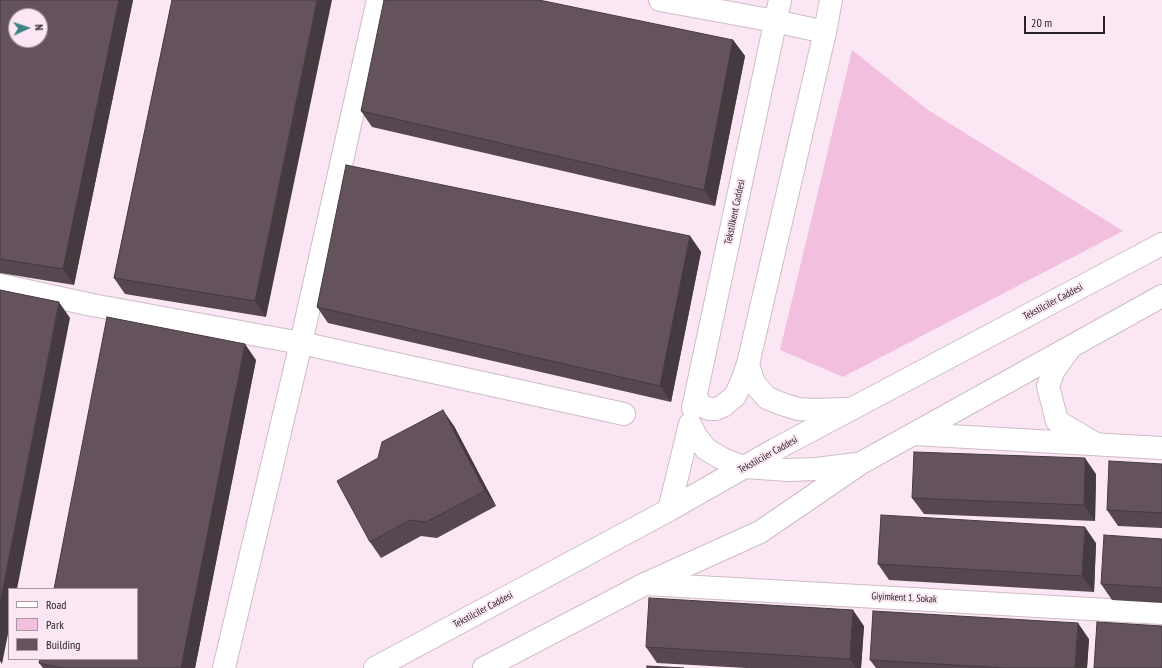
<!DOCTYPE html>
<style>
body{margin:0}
#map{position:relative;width:1162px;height:668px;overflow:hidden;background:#fbe7f3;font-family:"PT Sans Narrow",sans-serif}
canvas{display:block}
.legend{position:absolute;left:8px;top:588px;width:130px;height:72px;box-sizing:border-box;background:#fbe7f3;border:1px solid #a798a1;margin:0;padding:5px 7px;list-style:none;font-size:12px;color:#292226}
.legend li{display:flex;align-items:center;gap:8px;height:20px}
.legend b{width:20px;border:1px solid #a798a1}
.north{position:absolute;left:8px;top:8px;width:40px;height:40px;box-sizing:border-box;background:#fbe7f3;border:1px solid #a798a1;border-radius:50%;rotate:87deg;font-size:11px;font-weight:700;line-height:16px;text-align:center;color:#292226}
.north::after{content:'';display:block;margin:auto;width:14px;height:18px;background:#3a8284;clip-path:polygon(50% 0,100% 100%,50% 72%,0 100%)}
.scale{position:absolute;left:1024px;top:16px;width:81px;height:18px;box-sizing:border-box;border:2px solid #292226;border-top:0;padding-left:5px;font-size:12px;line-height:14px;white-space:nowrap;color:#292226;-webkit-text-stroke:3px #fbe7f3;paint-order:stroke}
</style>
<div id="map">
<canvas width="1162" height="668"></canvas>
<ul class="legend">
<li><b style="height:5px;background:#fff"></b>Road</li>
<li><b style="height:11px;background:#f3bfde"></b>Park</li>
<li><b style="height:11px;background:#64535d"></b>Building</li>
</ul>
<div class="north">N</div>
<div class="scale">20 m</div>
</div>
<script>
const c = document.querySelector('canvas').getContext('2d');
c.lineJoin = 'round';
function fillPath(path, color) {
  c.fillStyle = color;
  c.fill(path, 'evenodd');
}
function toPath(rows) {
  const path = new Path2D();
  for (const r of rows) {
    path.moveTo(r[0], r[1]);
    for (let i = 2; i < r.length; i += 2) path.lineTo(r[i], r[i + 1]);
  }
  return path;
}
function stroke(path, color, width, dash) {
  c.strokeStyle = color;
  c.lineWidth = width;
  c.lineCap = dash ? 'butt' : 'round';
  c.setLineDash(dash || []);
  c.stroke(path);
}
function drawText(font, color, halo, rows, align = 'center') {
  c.font = font + ' "PT Sans Narrow",sans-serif';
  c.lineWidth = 4;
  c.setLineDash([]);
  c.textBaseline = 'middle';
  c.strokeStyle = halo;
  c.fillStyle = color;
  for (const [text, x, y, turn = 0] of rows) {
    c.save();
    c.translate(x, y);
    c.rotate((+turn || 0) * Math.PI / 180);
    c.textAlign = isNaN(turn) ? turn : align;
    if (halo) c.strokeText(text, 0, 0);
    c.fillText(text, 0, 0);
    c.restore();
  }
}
const green = toPath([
 [852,50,928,110,1123,231,843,377,780,350]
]);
const minor = toPath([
 [660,0,775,21,825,32],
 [0,285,92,305,301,343,624,414],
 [1070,348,1054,370,1048,386,1057,421,1094,443],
 [914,434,1162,448],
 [645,584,1162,613],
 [224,668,301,343,378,0]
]);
const secondary = toPath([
 [696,394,698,401,700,405,709,409,716,409,723,406,735,396,741,383,748,364,825,32,831,0],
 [693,408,780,0]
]);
const primary = toPath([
 [748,364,754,383,767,398,782,404,798,409,814,410,847,409],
 [690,424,696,436,706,449,721,458,735,464,746,467,788,470,816,469,856,464],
 [669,510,690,424],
 [375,668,669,510,776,449,1162,244],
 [484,668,645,584,760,532,861,463,1162,296]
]);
const wall = toPath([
 [0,0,133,0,74,285,0,273],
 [172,0,266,317,125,294,114,278],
 [733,40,745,56,715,206,372,127,361,111],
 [690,236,701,252,671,402,328,323,317,307],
 [256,360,195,668,43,668,39,663],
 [454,426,496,506,437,538,421,536,381,558,370,542],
 [1162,464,1162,528,1118,526,1107,510],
 [1096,474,1095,521,924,514,912,498],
 [1162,539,1162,603,1112,600,1101,584],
 [1096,543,1094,592,889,580,878,564],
 [864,626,861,668,746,668,657,663,646,647],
 [1089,639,1087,668,876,668,870,660]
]);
const shadedWall = toPath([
 [119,0,133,0,74,285,63,269],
 [317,0,332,0,266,317,255,301],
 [733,40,745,56,715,206,704,190],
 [690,236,701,252,671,402,660,386],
 [59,302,70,318,17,589,9,589,9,629,2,664,0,661,0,603],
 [245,344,256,360,195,668,181,668],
 [443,410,454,426,496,506,485,491],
 [1085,458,1096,474,1095,521,1084,505],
 [1085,527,1096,543,1094,592,1082,576],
 [853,610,864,626,861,668,856,668,850,659],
 [1078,623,1089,639,1087,668,1075,668]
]);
const building = toPath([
 [0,0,119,0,63,269,0,259,0,0],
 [16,16,40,16,40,40,16,40,16,16],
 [172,0,317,0,255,301,114,278,172,0],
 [384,0,539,0,733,40,704,190,361,111,384,0],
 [346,165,690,236,660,386,317,307,346,165],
 [0,290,59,302,0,603,0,290],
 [107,317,245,344,181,668,62,668,39,663,40,659,137,659,137,589,54,589,107,317],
 [443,410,485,491,426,522,410,520,370,542,337,481,378,458,382,442,443,410],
 [914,452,1085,458,1084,505,912,498,914,452],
 [1109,461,1162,464,1162,513,1107,510,1109,461],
 [881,515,1085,527,1082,576,878,564,881,515],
 [1104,535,1162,539,1162,588,1101,584,1104,535],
 [649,598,853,610,850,659,646,647,649,598],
 [873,611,1078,623,1075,668,1005,668,870,660,873,611],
 [1097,622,1162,626,1162,668,1094,668,1097,622],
 [647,666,684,668,647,668,647,666]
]);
const streetNames = [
 ["Tekstilkent Caddesi",735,212,-78],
 ["Tekstilciler Caddesi",1053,302,-28],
 ["Tekstilciler Caddesi",768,455,-29],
 ["Giyimkent 1. Sokak",904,598,3],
 ["Tekstilciler Caddesi",483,610,-28]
];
fillPath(green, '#f3bfde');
stroke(minor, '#cfbcc7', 24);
stroke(secondary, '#cfbcc7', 24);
stroke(primary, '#cfbcc7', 24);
stroke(minor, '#fff', 22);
stroke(secondary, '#fff', 22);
stroke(primary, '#fff', 22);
fillPath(wall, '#564750');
fillPath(shadedWall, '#463a41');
fillPath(building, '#64535d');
stroke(building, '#463a41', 1);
drawText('10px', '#292226', '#fbe7f3', streetNames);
</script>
